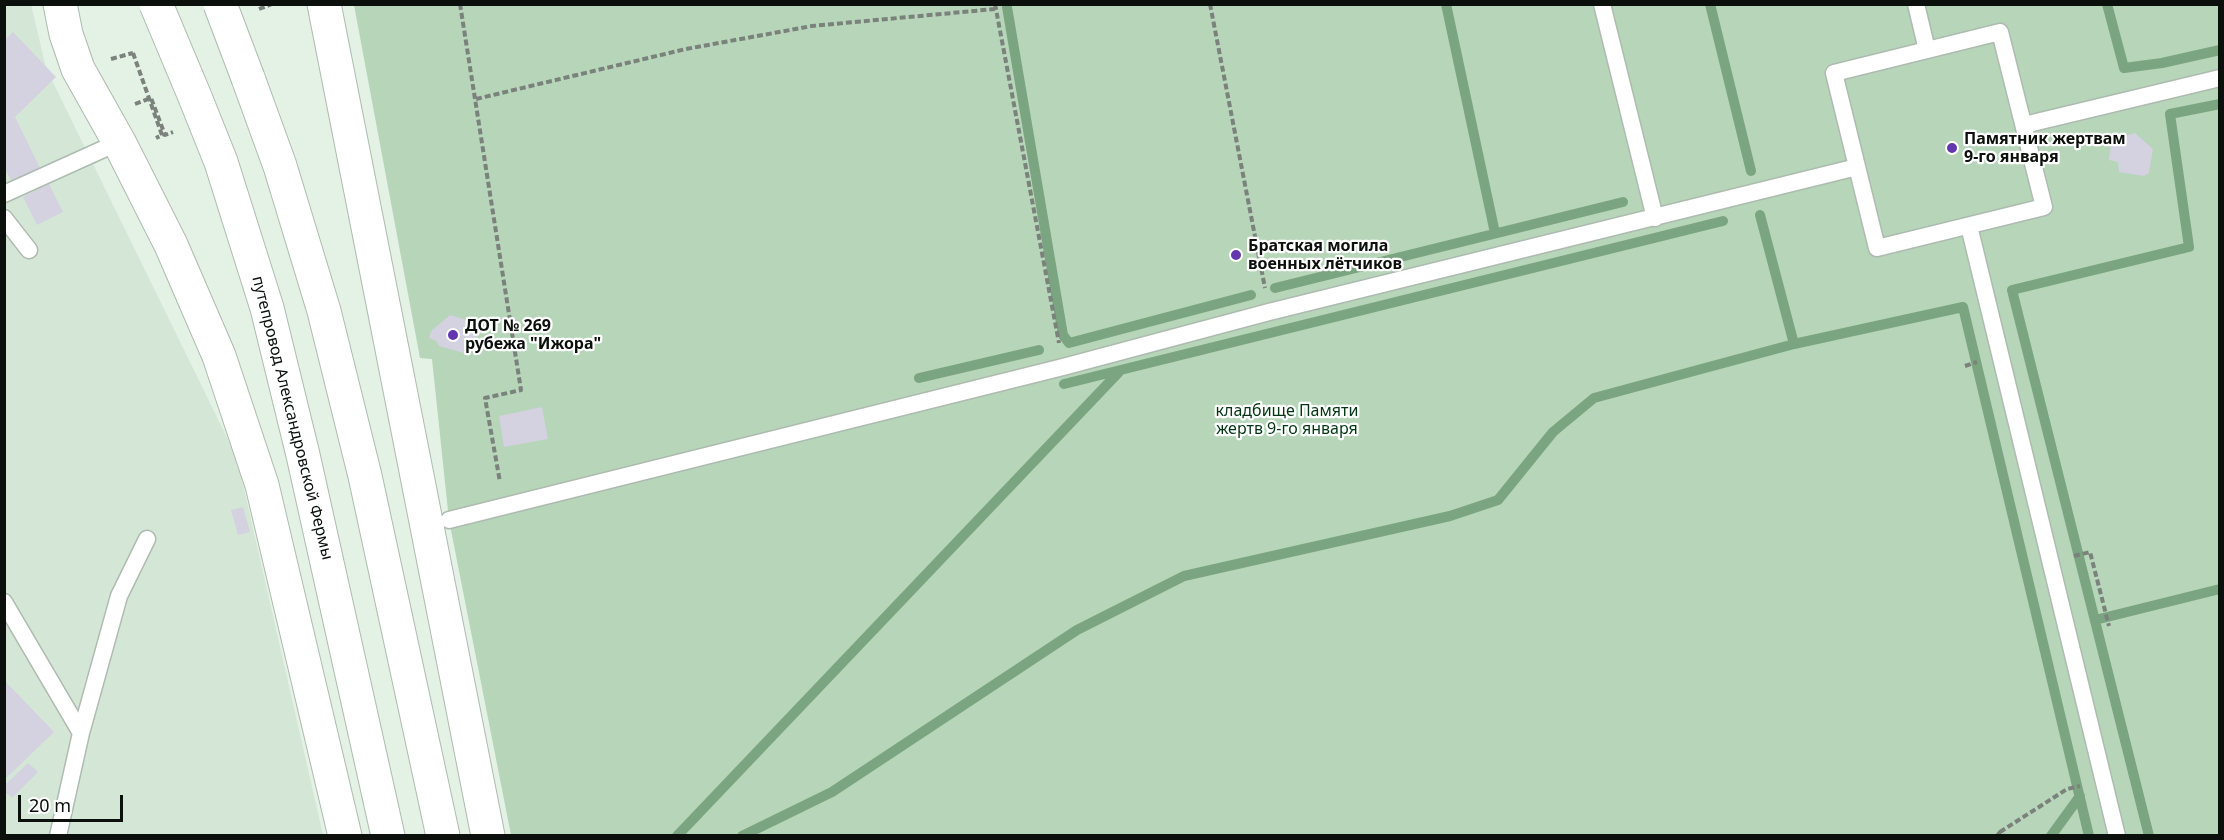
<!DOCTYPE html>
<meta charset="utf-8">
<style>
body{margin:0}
#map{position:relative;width:2224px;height:840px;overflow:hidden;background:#e4f1e5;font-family:"Noto Sans",sans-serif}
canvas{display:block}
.frame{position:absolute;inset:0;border:6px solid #0c100d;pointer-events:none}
.scale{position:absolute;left:18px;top:795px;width:105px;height:27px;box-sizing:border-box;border:3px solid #0c100d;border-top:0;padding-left:8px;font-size:18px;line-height:21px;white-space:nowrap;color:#0c100d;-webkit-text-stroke:4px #fff;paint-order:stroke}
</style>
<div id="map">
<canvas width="2224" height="840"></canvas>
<div class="frame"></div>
<div class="scale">20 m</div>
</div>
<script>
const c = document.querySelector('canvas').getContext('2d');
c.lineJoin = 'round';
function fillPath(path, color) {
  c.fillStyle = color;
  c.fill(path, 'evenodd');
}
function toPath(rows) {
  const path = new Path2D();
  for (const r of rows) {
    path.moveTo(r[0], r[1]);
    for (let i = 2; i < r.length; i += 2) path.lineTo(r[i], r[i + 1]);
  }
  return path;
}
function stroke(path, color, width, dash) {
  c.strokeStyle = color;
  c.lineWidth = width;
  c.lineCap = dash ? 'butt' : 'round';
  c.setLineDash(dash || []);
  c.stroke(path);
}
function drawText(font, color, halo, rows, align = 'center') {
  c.font = font + ' "Noto Sans",sans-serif';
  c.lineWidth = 4.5;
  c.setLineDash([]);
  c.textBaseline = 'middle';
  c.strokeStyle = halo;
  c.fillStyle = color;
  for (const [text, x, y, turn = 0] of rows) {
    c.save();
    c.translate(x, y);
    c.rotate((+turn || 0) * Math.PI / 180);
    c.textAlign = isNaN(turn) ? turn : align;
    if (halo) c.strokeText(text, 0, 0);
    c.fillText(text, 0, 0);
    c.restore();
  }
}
const built = toPath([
 [31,4,46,68,237,458,323,835,5,836,4,5]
]);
const green = toPath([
 [354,5,2219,5,2219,835,511,835,449,520,432,359,420,358]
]);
const stream = toPath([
 [1446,4,1495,233],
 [1710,4,1751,171],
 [2107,4,2124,68,2162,63,2220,50],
 [1007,7,1063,335,1069,343,1251,295],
 [1760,215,1794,344,1963,307,2089,836],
 [1275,288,1623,202],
 [919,378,1039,350],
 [1064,384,1723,221],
 [2095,620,2220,589],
 [677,836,1119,372],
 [742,836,832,792,1077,630,1184,576,1450,516,1498,500,1553,432,1594,398,1794,344],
 [2051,836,2080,796],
 [2149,836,2012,290,2189,247,2170,114,2220,104]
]);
const building = toPath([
 [13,32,56,77,15,117,40,168,12,182,4,167,4,41],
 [2135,133,2153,149,2149,173,2144,176,2119,172,2118,162,2109,160,2111,143,2121,144,2122,137],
 [49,184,63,212,37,225,23,197],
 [450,315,477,323,479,328,471,351,464,353,439,346,436,341,429,338,431,331],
 [542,407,548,439,504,447,499,416],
 [243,507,250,532,238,535,231,510],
 [4,680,54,732,4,780],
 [28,763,38,772,12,798,4,791,4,786]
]);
const path = toPath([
 [460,4,521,390,485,398,500,482],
 [995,4,1059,343],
 [1210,4,1265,288],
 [259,9,272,4],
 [133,53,162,135,156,138],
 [111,59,133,53],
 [476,99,686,49,812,26,995,9],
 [135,104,151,98,165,135,173,132],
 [1965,366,1977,362],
 [2074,556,2090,552,2109,626],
 [2000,832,2067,789,2080,786],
 [1997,836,2000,832,2004,836]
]);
const service = toPath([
 [1602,4,1655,218],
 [1916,4,1927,50],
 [2000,32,2044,207,1877,248,1834,73,2000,32],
 [2024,125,2220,78],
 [4,194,119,142],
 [4,218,29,250],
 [1969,226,2117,836],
 [449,520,1063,367,1269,312,1857,167],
 [4,602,81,733],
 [58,836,81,733,119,596,147,539]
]);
const minor = toPath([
 [60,4,66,34,78,69,119,142,171,245,219,356,262,485,345,836],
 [324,4,488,836]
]);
const secondary = toPath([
 [248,78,280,166,324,311,365,476,443,836],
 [195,97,221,162,267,308,303,455,388,836]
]);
const secondaryBridge = toPath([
 [156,4,195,97],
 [220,4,248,78]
]);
const markers = [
 [1952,148,6,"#6337af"],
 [1236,255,6,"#6337af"],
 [453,335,6,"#6337af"]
];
const poiNames = [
 ["Памятник жертвам",1964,139],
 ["9-го января",1964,157],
 ["Братская могила",1248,246],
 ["военных лётчиков",1248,264],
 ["ДОТ № 269",465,326],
 ["рубежа \"Ижора\"",465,344]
];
const parkNames = [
 ["кладбище Памяти",1287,411],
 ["жертв 9-го января",1287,429]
];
const streetNames = [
 ["путепровод Александровской Фермы",292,418,76]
];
fillPath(built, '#d4e7d6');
fillPath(green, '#b6d5b9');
stroke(stream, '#7ba581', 10);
fillPath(building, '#d4d1e0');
stroke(service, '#aebbb0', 19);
stroke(minor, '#aebbb0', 35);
stroke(secondary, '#aebbb0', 35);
stroke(path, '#7a827b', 4, [6, 3]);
stroke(service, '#fff', 16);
stroke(minor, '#fff', 33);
stroke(secondary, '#fff', 33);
stroke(secondaryBridge, '#aebbb0', 35, []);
stroke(secondaryBridge, '#fff', 33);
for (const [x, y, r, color] of markers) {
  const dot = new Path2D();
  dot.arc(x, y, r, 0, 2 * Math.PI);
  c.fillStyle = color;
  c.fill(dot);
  stroke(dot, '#fff', 2);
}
drawText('bold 16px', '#0c100d', '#fff', poiNames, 'left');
drawText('16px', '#033512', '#fff', parkNames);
drawText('16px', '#0c100d', '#fff', streetNames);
</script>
